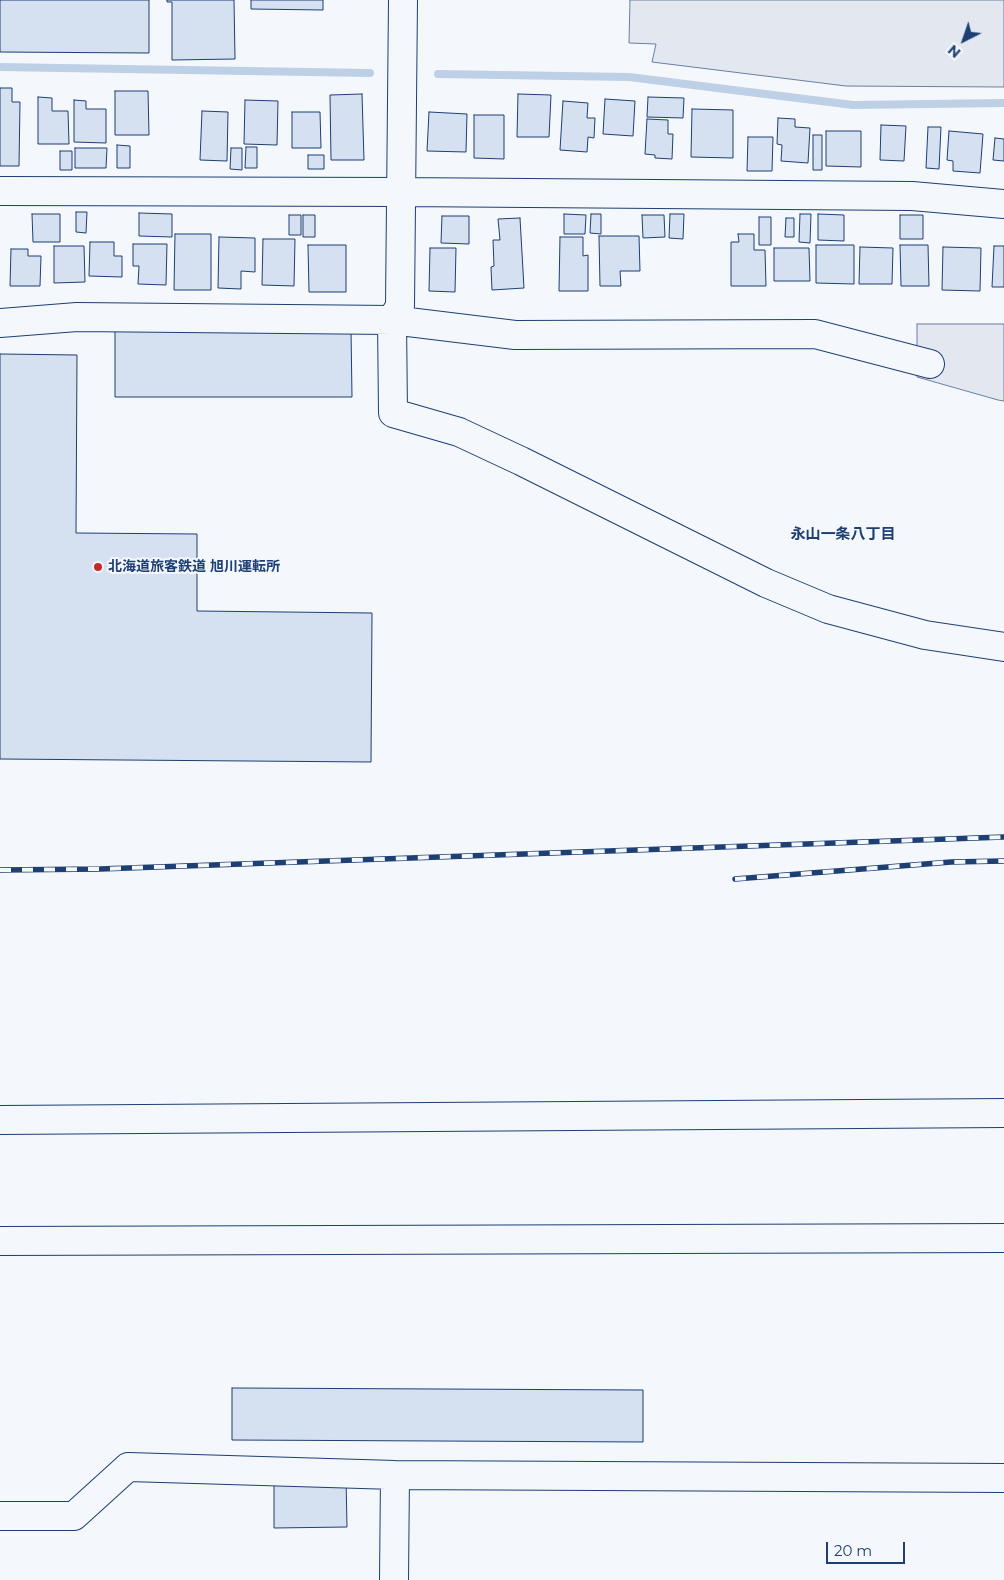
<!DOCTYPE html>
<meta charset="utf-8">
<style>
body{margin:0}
#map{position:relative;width:1004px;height:1580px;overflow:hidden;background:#f4f7fb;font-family:Montserrat,sans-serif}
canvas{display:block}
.north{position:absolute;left:939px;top:15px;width:50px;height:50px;-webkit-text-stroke:4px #f4f7fb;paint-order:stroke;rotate:221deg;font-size:14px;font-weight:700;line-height:20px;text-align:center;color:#1d3f73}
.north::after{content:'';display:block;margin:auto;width:18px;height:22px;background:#1d3f73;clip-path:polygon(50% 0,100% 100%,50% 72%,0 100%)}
.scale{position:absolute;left:826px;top:1542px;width:79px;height:22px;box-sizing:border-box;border:2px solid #1d3f73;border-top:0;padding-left:6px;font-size:15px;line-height:18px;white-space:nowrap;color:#1d3f73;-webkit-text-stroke:4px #f4f7fb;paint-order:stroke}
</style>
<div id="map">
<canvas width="1004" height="1580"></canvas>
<div class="north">N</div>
<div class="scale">20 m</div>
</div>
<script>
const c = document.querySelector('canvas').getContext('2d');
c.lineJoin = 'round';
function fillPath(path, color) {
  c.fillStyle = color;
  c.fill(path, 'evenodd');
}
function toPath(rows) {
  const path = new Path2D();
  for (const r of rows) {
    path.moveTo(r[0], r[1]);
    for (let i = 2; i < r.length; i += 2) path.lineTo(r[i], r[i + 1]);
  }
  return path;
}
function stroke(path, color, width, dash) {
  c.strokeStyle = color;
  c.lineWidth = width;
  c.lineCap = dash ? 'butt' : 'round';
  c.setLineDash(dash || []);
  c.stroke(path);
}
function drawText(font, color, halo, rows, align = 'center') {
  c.font = font + ' Montserrat,"Noto Sans JP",sans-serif';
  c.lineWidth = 4;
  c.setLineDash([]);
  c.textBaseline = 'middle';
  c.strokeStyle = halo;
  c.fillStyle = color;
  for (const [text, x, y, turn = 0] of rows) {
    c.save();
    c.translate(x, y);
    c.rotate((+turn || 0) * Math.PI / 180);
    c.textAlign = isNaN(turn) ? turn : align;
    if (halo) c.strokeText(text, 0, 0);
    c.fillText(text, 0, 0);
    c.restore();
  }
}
const parking = toPath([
 [630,0,1004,0,1004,87,846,86,652,62,656,44,629,43,630,0],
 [917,324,1004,324,1004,401,998,400,917,377,917,324]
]);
const stream = toPath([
 [0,67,370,73],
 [438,74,629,77,853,105,1004,103]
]);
const building = toPath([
 [0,0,149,0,149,53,0,52,0,0],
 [167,0,234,0,235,59,172,60,172,2,167,2,167,0],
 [251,0,323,0,323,10,251,9,251,0],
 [0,88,12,88,12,102,20,102,19,166,0,166,0,88],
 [115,91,148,91,149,135,115,135,115,91],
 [362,94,364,160,331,160,330,95,362,94],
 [518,94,551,95,549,137,517,137,518,94],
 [38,97,52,98,52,111,68,111,69,144,38,144,38,97],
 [648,97,684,98,683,118,647,117,648,97],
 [605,99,635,101,633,136,603,134,605,99],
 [74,100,86,101,86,109,106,109,106,143,74,142,74,100],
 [245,100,278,101,277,145,244,144,245,100],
 [563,101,588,103,587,118,595,118,594,138,588,137,587,152,560,150,563,101],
 [692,109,733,110,733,158,691,157,692,109],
 [202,111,228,112,227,161,200,160,202,111],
 [292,112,320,112,321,148,292,148,292,112],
 [429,112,467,114,466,152,427,151,429,112],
 [474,115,504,115,504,159,474,158,474,115],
 [778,118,795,119,795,127,810,128,808,163,781,161,782,145,777,144,778,118],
 [647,119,668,120,668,134,673,134,672,159,655,158,655,155,645,154,647,119],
 [881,125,906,126,904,161,880,160,881,125],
 [928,127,941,127,939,169,926,168,928,127],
 [826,131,861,131,861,167,826,166,826,131],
 [949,131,983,134,980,173,953,171,953,161,947,160,949,131],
 [813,135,822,135,822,170,813,170,813,135],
 [748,137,773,137,772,171,747,171,748,137],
 [995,138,1004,139,1004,161,993,160,995,138],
 [117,145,130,146,130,168,117,168,117,145],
 [246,147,257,147,257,168,245,168,246,147],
 [75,148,107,148,106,168,75,168,75,148],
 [231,148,242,148,242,170,230,169,231,148],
 [60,151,72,151,72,170,60,170,60,151],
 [308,155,324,155,324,169,308,169,308,155],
 [76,212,87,212,86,233,76,232,76,212],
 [139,213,172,214,172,237,139,236,139,213],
 [32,214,60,214,60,242,33,242,32,214],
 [564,214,586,215,585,234,564,234,564,214],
 [591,214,601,214,601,234,590,233,591,214],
 [670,214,684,214,683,239,669,238,670,214],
 [800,214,811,214,810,243,799,242,800,214],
 [818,214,844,215,844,241,818,240,818,214],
 [289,215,301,215,301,235,289,235,289,215],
 [303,215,315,215,315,237,303,237,303,215],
 [642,215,664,215,665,237,643,238,642,215],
 [900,215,923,215,923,239,900,239,900,215],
 [442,216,469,216,469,244,441,243,442,216],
 [759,217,771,217,771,245,759,245,759,217],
 [520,218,524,288,492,290,491,267,494,266,493,240,500,240,498,219,520,218],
 [786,218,794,218,794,237,785,237,786,218],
 [175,234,211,234,211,290,174,290,175,234],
 [738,234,754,234,754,250,765,250,766,286,731,286,731,242,739,242,738,234],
 [599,236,639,236,640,271,620,271,621,286,600,286,599,236],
 [219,237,255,238,255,272,241,271,241,289,218,288,219,237],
 [560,237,583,237,583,256,588,255,588,291,559,291,560,237],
 [263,239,295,239,294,286,262,285,263,239],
 [90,242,114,242,114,256,122,256,122,277,89,276,90,242],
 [133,244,167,244,166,285,138,284,139,266,133,266,133,244],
 [308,245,346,245,346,292,309,292,308,245],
 [816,245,854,245,854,284,816,283,816,245],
 [900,245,928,245,929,286,901,286,900,245],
 [54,246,84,246,85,282,54,283,54,246],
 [994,246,1004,246,1004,287,992,287,994,246],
 [860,247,893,248,892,284,859,284,860,247],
 [943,247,981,248,980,291,942,290,943,247],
 [430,248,456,248,455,292,429,291,430,248],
 [774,248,809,248,810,281,774,281,774,248],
 [11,249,28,249,28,256,41,256,40,286,10,286,11,249],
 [351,329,352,397,115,397,115,330,351,329],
 [0,354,77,355,76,533,197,534,197,611,372,613,371,762,0,759,0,354],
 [232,1388,643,1390,643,1442,232,1440,232,1388],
 [346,1477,347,1527,274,1528,274,1478,346,1477]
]);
const minor = toPath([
 [403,0,400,306,392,320,393,413,459,432,521,461,766,583,828,609,925,635,1004,647],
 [0,191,401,192,912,196,1004,204],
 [0,323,77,317,392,320,515,335,815,334,930,364],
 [0,1120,1004,1113],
 [0,1241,1004,1238],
 [0,1516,74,1516,128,1467,395,1475,1004,1478],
 [394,1580,395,1475]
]);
const rail = toPath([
 [0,870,100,869,1004,837],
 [735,879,951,862,1004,861]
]);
const markers = [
 [98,567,5,"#c62828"]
];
const poiNames = [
 ["北海道旅客鉄道 旭川運転所",108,567]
];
const neighbourhoodNames = [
 ["永山一条八丁目",843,535]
];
fillPath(parking, '#e3e8f0');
stroke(parking, '#687fa3', 1);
stroke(stream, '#bed0e5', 8);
fillPath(building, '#d5e0f0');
stroke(building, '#1d3f73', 1);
stroke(minor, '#1d3f73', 30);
stroke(minor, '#f4f7fb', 28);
stroke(rail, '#1d3f73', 5.5);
stroke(rail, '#f4f7fb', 4, [11]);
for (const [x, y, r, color] of markers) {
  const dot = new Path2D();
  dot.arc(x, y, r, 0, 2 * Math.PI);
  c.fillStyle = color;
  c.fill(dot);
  stroke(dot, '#f4f7fb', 2);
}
drawText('bold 14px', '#1d3f73', '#f4f7fb', poiNames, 'left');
drawText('bold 15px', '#1d3f73', '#f4f7fb', neighbourhoodNames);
</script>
